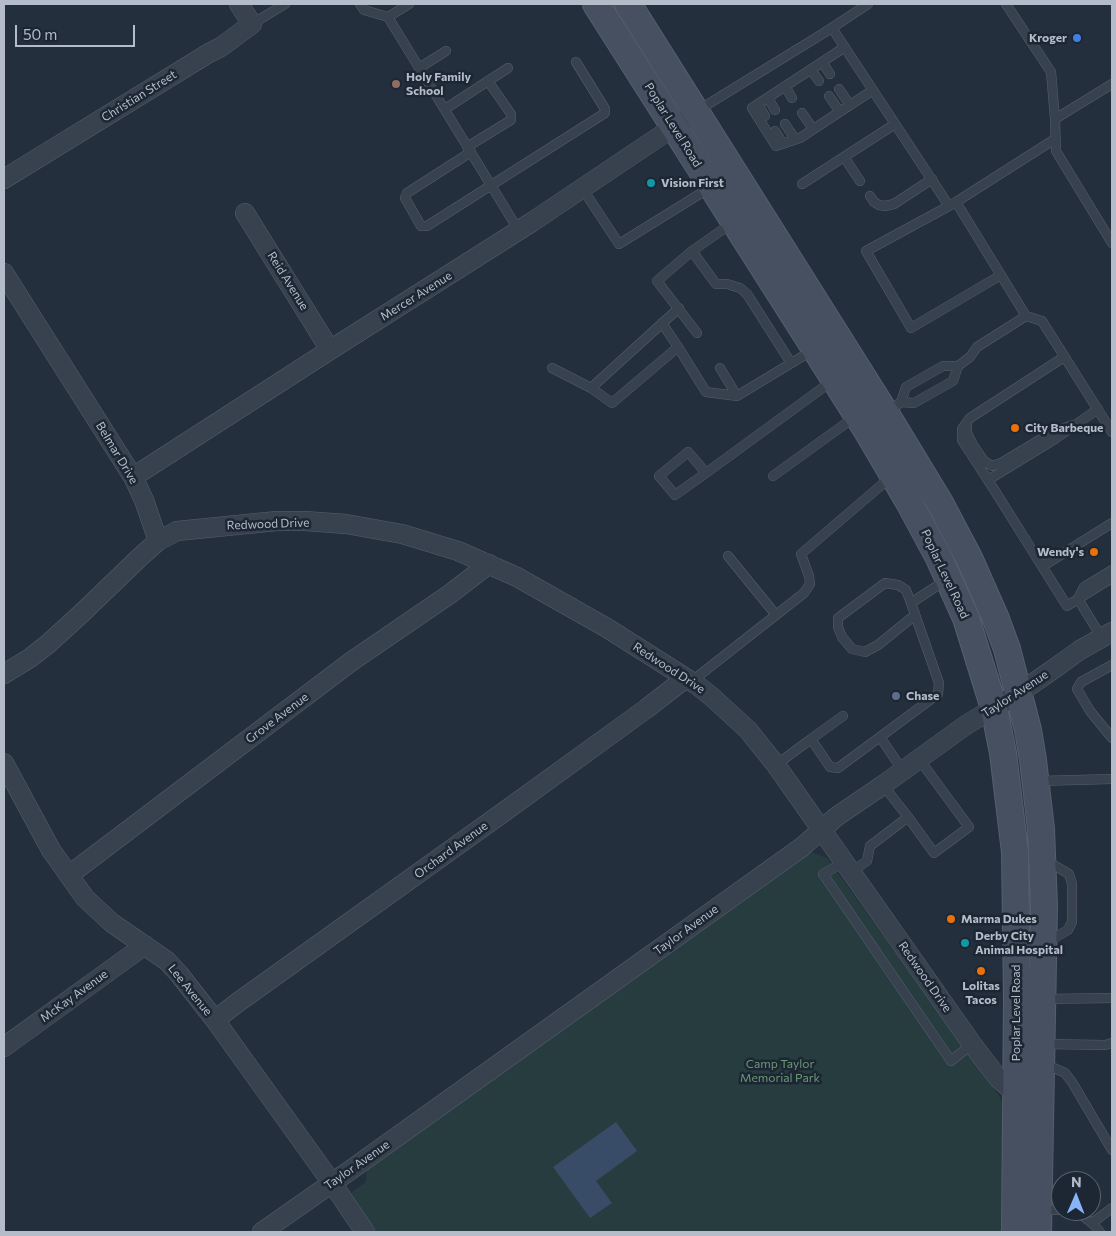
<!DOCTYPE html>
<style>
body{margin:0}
#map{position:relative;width:1116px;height:1236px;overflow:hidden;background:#242f3e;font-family:Commissioner,sans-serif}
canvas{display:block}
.frame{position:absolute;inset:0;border:5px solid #b4bcc9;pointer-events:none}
.north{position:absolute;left:1051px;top:1171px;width:50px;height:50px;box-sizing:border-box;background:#1d2633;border:1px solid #59626f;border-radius:50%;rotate:1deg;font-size:14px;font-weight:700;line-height:20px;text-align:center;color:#b4bcc9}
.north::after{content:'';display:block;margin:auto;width:18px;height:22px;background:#8ab4f8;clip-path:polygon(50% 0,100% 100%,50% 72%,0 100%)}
.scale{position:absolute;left:15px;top:25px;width:120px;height:22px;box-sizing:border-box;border:2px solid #b4bcc9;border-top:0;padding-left:6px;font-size:15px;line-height:18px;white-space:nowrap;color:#b4bcc9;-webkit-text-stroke:4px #1d2633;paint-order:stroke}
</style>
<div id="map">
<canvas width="1116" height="1236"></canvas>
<div class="frame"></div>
<div class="north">N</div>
<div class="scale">50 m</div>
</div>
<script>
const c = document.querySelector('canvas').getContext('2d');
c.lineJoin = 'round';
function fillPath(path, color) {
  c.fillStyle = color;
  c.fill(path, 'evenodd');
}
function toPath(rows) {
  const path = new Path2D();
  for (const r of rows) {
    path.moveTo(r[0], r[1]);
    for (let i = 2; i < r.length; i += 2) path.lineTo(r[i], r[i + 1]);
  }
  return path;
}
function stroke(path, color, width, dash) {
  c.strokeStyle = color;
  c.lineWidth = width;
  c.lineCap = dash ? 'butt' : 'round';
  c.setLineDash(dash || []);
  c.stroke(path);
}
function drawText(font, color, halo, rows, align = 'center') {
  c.font = font + ' Commissioner,sans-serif';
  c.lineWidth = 5;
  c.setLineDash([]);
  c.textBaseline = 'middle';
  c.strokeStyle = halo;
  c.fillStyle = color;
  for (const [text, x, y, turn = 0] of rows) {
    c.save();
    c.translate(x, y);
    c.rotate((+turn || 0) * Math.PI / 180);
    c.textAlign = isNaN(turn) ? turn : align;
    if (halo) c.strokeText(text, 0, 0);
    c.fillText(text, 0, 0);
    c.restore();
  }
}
const green = toPath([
 [811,852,827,858,1000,1097,1004,1108,1009,1232,376,1232,351,1195,352,1192,366,1182,367,1167,804,855]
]);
const water = toPath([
 [616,1122,637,1151,596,1181,612,1203,590,1218,553,1167]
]);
const lane = toPath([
 [360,4,364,10,388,17,409,4],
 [1006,4,1051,72,1055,119,1112,84],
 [388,17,519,231],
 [252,24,285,4],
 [832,28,949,206,956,202,1026,316,977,347,970,357,958,366,943,366,906,387,901,402,888,412],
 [845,47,752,108,776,146,800,138,873,90],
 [822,62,830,74],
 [419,68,446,51],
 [811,70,819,81],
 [785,86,792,98],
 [839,89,850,105],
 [829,96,840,112],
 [768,98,775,110],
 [758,105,765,116],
 [445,109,508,68],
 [697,111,827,31,868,4],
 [802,113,813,129],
 [1055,119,1056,151,1112,243],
 [785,124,795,139],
 [775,131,783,144],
 [467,147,511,120,511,114,488,81],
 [471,152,407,193,405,198,421,226,427,226,605,113,605,109,576,62],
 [844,157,860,181],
 [802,184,895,124],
 [582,188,619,244,711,187],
 [870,196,874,202,879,205,885,206,894,204,932,179],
 [956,202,1055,139],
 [949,206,866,251,911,328,1001,275],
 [692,251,716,284,727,284,740,288,747,294,791,363],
 [1026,316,1042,321,1112,432],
 [662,323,678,347],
 [697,333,657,281,692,251,732,223],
 [1064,357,970,418,962,429,962,440,995,491,1067,606,1078,599,1102,638],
 [552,368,591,388,679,308],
 [720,368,737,396,813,350],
 [591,388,612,403,678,347,706,392,737,396],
 [901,402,914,403,953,381,958,366],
 [967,426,967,433,973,445,984,461,992,466,1001,463,1051,433,1073,425],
 [706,473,688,452,659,476,675,495,706,473,832,381],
 [773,476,856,416],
 [988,480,1055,439,1098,409],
 [728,556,776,615],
 [1043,566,1112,523],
 [1078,599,1084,587,1112,570],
 [1078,599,1112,578],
 [911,603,906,590,898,585,885,583,838,618,838,627,842,637,852,649,865,652,878,645,915,615],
 [1112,665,1081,682,1077,689,1090,711,1112,738],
 [692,681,804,593,810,584,809,576,801,554,892,476],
 [880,737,903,771],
 [811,739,843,716],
 [776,765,811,739,830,767,838,768,938,694,939,683,911,603,946,580],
 [1038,781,1112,779],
 [908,817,934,853,969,827,919,759],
 [1047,861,1069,874,1072,884,1072,922,1068,930,1047,942],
 [844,862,823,874,951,1061,972,1044],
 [851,872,867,861,870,846,908,817,883,785],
 [1044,999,1112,998],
 [1044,1044,1105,1045,1112,1043],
 [1043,1067,1054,1068,1065,1073,1072,1082,1112,1150],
 [1041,1210,1061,1210],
 [1069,1211,1079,1213,1092,1223,1100,1232],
 [1092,1223,1112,1208]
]);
const street = toPath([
 [4,179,209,53,221,47,252,24,239,4],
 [245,213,330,350],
 [4,273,133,477,144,500,158,541],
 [133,477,330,350,532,222,684,120],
 [4,674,30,658,48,644,83,612,139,558,158,541,177,531,277,521,305,521,346,524,402,534,458,551,517,577,607,628,697,685,712,697,748,730,776,765,972,1044,998,1078,1017,1095,1024,1095],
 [4,763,51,850,85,898,112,923,167,961,179,974,215,1020,332,1183,365,1232],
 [69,875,352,661,450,594,489,564],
 [215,1020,237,1003,501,814,646,709,686,678],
 [4,1047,145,945],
 [262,1232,352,1169,802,847,836,817,883,785,966,725,1019,693,1055,668,1080,650,1112,632]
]);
const secondary = toPath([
 [596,4,866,429,910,504,939,558,966,618,994,708,1003,753,1015,852,1017,999,1015,1232],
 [628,4,886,414,940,503,969,558,996,619,1007,649,1028,730,1033,760,1041,829,1044,906,1038,1232]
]);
const markers = [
 [1077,38,5,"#3f7fe0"],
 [396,84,5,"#8d6e63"],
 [651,183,5,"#0f9aa8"],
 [1015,428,5,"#e8710a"],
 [1094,552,5,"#e8710a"],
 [896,696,5,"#5c6f8a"],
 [951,919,5,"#e8710a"],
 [965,943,5,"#0f9aa8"],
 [981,971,5,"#e8710a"]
];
const poiNames = [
 ["Kroger",1067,38,"right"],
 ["Holy Family",406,77],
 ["School",406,91],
 ["Vision First",661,183],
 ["City Barbeque",1025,428],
 ["Wendy's",1084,552,"right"],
 ["Chase",906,696],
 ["Marma Dukes",961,919],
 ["Derby City",975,936],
 ["Animal Hospital",975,950],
 ["Lolitas",981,986,"center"],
 ["Tacos",981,1000,"center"]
];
const streetNames = [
 ["Christian Street",139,96,-32],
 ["Poplar Level Road",673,125,58],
 ["Reid Avenue",288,281,58],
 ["Mercer Avenue",416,296,-32],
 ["Belmar Drive",117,453,59],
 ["Redwood Drive",268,524,-2],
 ["Poplar Level Road",945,574,65],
 ["Redwood Drive",669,668,33],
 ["Taylor Avenue",1015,694,-33],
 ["Grove Avenue",277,718,-37],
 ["Orchard Avenue",451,850,-36],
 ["Taylor Avenue",686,930,-36],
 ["Redwood Drive",925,977,55],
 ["Lee Avenue",190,990,51],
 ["McKay Avenue",74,996,-36],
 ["Poplar Level Road",1016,1013,-90],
 ["Taylor Avenue",357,1165,-35]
];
const parkNames = [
 ["Camp Taylor",780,1064],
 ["Memorial Park",780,1078]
];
fillPath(green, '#263c3f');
fillPath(water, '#394c67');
stroke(lane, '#565f6c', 10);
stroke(street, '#565f6c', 20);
stroke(secondary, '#565f6c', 28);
stroke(lane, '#38414e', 9);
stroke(street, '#38414e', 19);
stroke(secondary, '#465061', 26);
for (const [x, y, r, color] of markers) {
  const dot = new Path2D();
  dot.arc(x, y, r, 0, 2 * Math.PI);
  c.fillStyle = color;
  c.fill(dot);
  stroke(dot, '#1d2633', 2);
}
drawText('bold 12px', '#b4bcc9', '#1d2633', poiNames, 'left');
drawText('12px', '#b4bcc9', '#1d2633', streetNames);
drawText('12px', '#6b9a76', '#1d2633', parkNames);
</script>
